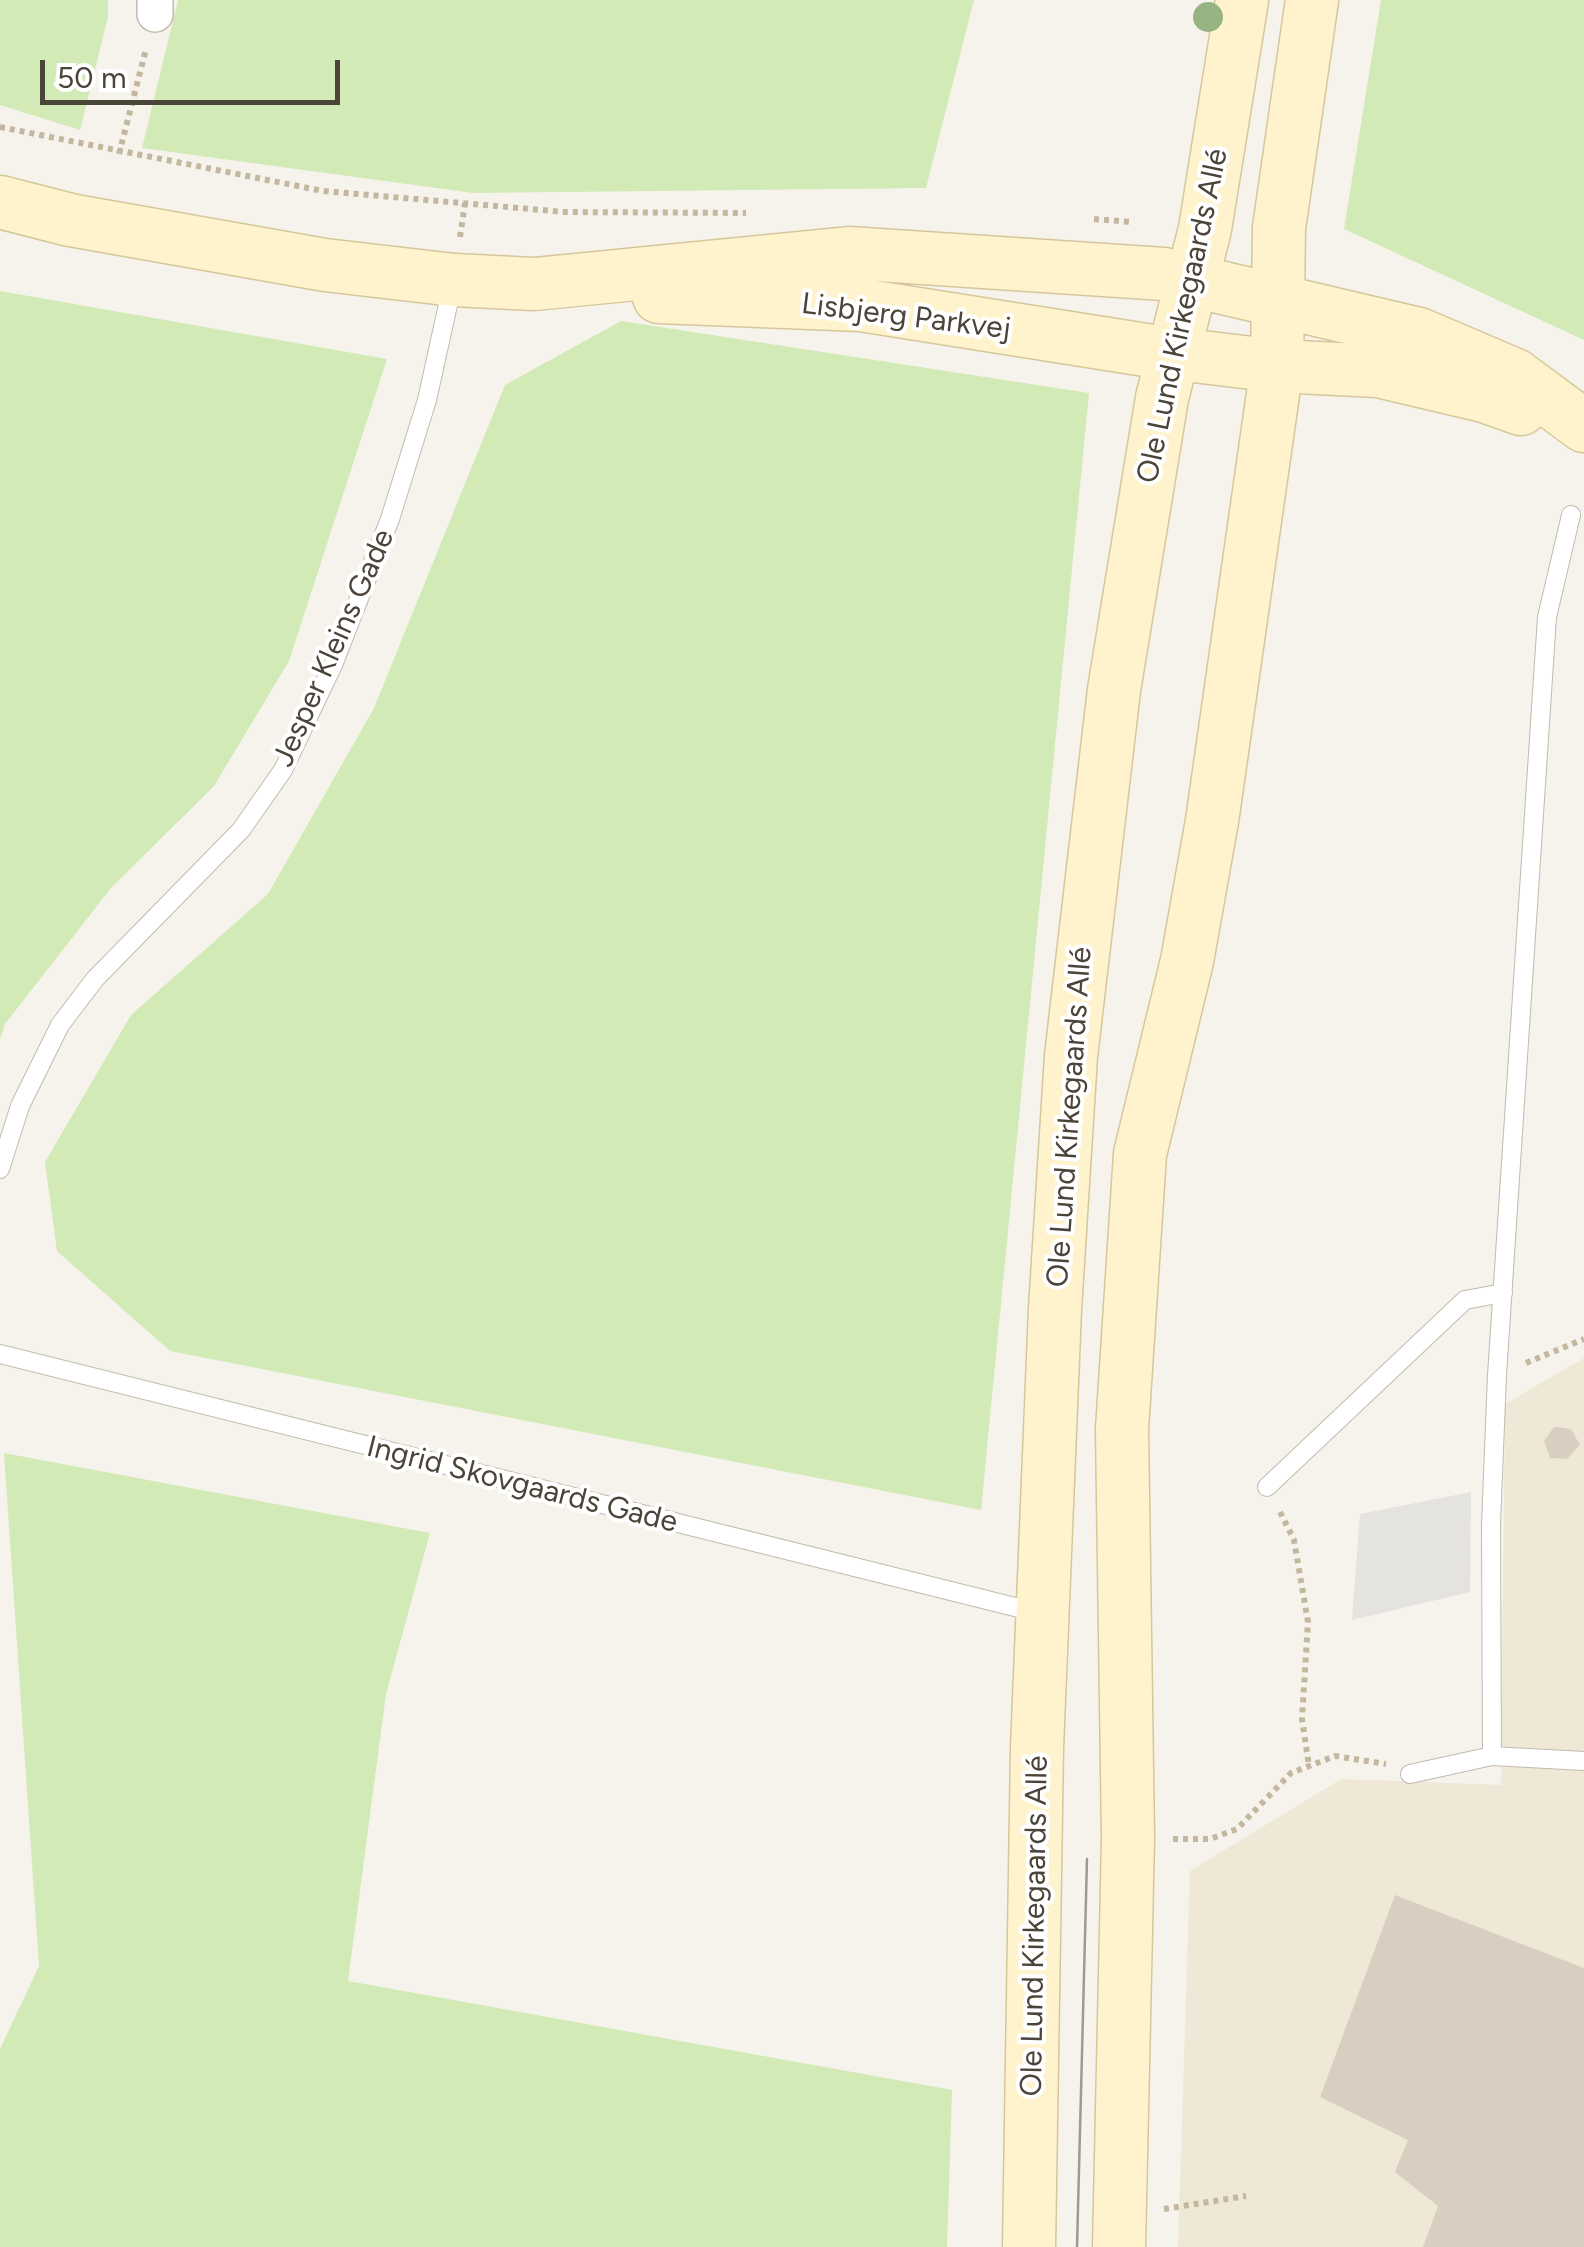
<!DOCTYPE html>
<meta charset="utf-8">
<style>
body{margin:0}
#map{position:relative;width:1584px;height:2247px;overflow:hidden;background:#f6f3ec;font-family:Figtree,sans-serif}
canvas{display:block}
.scale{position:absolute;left:40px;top:60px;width:300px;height:45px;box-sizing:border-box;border:5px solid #4b4439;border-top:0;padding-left:12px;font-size:30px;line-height:35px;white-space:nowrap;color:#4b4439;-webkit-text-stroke:8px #fff;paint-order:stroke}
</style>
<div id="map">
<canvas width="1584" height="2247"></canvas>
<div class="scale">50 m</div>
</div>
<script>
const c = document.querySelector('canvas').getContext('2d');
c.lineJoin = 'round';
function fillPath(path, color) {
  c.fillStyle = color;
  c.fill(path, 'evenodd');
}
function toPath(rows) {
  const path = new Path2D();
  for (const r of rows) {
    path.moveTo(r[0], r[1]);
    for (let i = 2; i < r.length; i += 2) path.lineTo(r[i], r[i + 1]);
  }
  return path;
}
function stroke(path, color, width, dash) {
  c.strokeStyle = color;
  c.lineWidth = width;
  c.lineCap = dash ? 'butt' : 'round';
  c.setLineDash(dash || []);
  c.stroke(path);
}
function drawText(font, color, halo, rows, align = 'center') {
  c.font = font + ' Figtree,sans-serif';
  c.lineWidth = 8;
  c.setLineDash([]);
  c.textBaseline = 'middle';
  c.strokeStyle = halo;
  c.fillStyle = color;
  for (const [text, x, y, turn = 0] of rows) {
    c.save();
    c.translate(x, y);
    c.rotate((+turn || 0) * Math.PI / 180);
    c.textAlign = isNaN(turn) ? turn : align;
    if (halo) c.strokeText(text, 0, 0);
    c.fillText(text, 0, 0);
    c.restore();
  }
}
const education = toPath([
 [1584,1358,1584,2247,1178,2247,1190,1871,1341,1779,1501,1785,1505,1404]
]);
const green = toPath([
 [0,0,108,0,108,17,80,130,0,105],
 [178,0,974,0,926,188,473,193,142,148],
 [1381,0,1584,0,1584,340,1344,229],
 [0,291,387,359,289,661,214,786,111,888,5,1024,0,1039],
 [621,321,1089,393,981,1510,170,1351,57,1251,45,1162,131,1015,268,894,374,708,505,385],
 [4,1453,430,1533,386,1694,348,1981,952,2090,947,2247,0,2247,0,2049,39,1966]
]);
const parking = toPath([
 [1471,1492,1470,1592,1352,1620,1360,1514]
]);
const building = toPath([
 [1554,1427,1571,1429,1580,1445,1567,1459,1550,1458,1544,1441],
 [1395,1895,1584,1968,1584,2247,1423,2247,1438,2206,1395,2172,1408,2140,1320,2097]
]);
const path = toPath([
 [0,127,323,191,565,212,746,213],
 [119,154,146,49],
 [1094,219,1131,222],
 [460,237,465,203],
 [1526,1363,1584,1339],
 [1280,1512,1294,1540,1308,1622,1302,1719,1309,1766],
 [1173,1839,1210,1839,1237,1829,1291,1773,1335,1756,1386,1764],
 [1164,2209,1246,2196]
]);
const lane = toPath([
 [0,1169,20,1106,60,1025,95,979,241,830,283,770,333,665,390,519,427,400,453,282],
 [0,1354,1039,1613],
 [1267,1487,1465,1300,1503,1293],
 [1492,1756,1491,1525,1497,1375,1547,617,1571,515],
 [1410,1774,1492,1756,1584,1761]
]);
const street = toPath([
 [155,0,155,14]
]);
const secondary = toPath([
 [0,202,70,220,325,265,454,280,534,284,849,253,1164,274,1419,334,1515,375,1584,426],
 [659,297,861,305,1152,351,1277,366,1378,371,1484,396,1521,409],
 [1029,2247,1037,1748,1055,1309,1071,1056,1114,690,1162,398,1205,229,1242,0],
 [1119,2247,1128,1838,1122,1429,1140,1154,1187,961,1212,821,1277,366,1279,228,1312,0]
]);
const tram = toPath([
 [1077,2247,1087,1859]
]);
const trees = [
 [1208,17]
];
const streetNames = [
 ["Ole Lund Kirkegaards Allé",1183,316,-78],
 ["Lisbjerg Parkvej",906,317,7],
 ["Jesper Kleins Gade",334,648,-66],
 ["Ole Lund Kirkegaards Allé",1070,1117,-86],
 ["Ingrid Skovgaards Gade",522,1485,14],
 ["Ole Lund Kirkegaards Allé",1035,1926,-89]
];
fillPath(education, '#efe8d6');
fillPath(green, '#d2eab5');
fillPath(parking, '#e5e3e0');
fillPath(building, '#d8cfc1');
stroke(lane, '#c2bbae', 20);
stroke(street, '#c2bbae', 38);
stroke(secondary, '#d6c79b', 55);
stroke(path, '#c4b79f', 6, [5, 5]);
stroke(lane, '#fff', 18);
stroke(street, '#fff', 35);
stroke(secondary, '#fff3cd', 52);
stroke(tram, '#9a9a9a', 2.5);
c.fillStyle = '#97b381';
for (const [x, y] of trees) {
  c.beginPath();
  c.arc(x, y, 15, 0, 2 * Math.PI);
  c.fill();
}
drawText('30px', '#4b4439', '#fff', streetNames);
</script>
